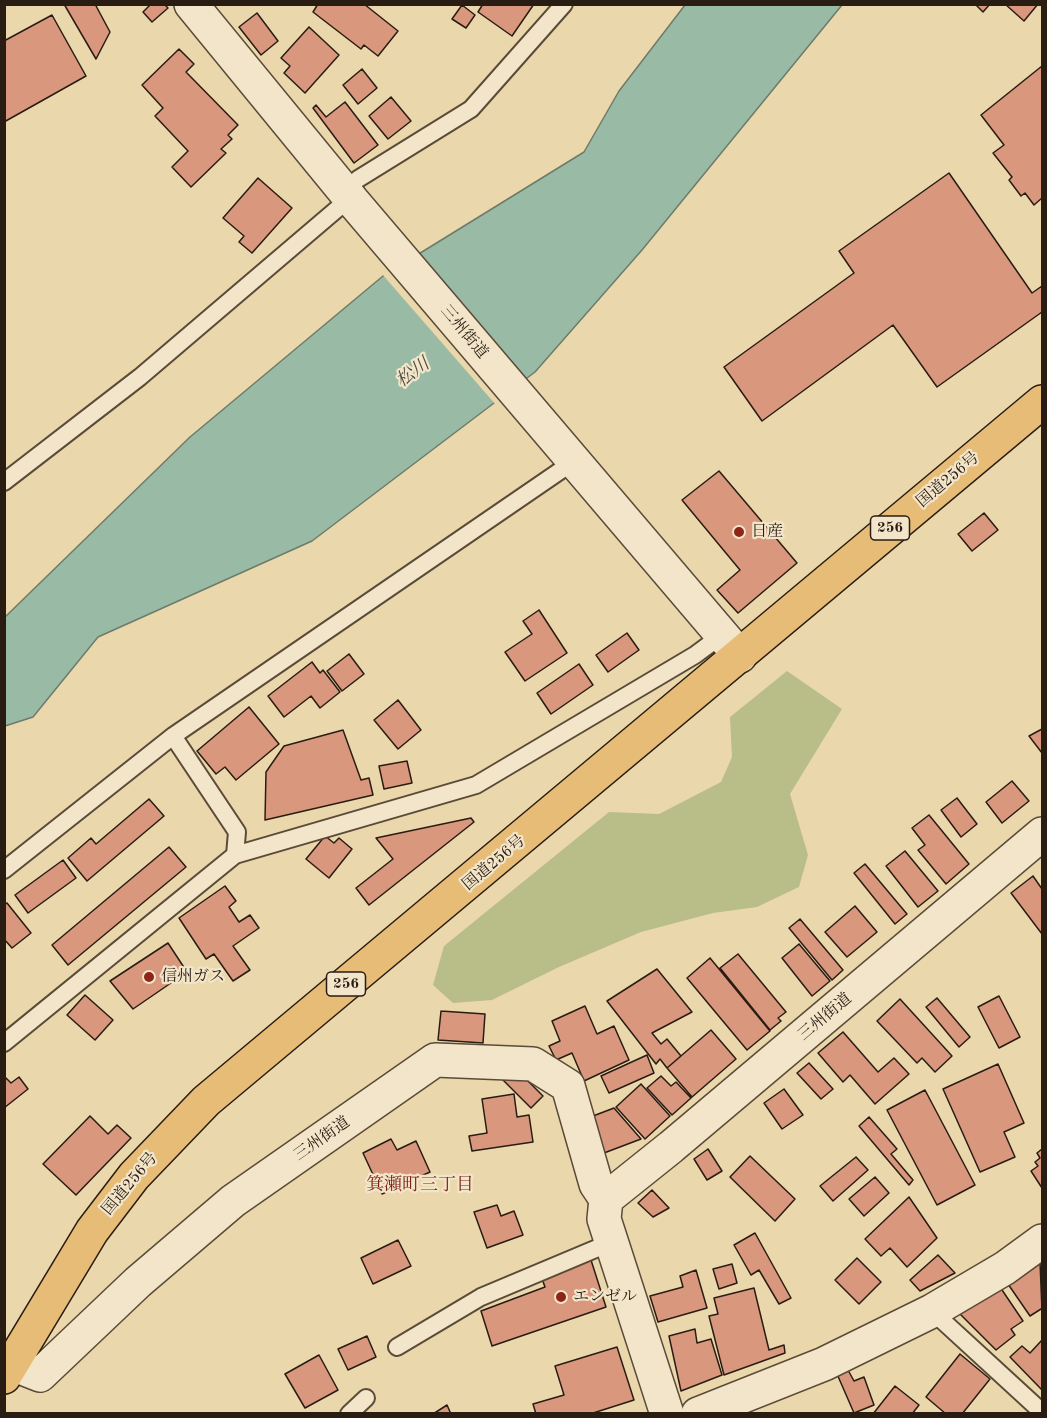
<!DOCTYPE html>
<meta charset="utf-8">
<style>
body{margin:0}
#map{position:relative;width:1047px;height:1418px;overflow:hidden;background:#ebd7ac;font-family:"Old Standard TT",serif}
canvas{display:block}
.frame{position:absolute;inset:0;border:6px solid #291c12;pointer-events:none}
</style>
<div id="map">
<canvas width="1047" height="1418"></canvas>
<div class="frame"></div>
</div>
<script>
const c = document.querySelector('canvas').getContext('2d');
c.lineJoin = 'round';
function fillPath(path, color) {
  c.fillStyle = color;
  c.fill(path, 'evenodd');
}
function toPath(rows) {
  const path = new Path2D();
  for (const r of rows) {
    path.moveTo(r[0], r[1]);
    for (let i = 2; i < r.length; i += 2) path.lineTo(r[i], r[i + 1]);
  }
  return path;
}
function stroke(path, color, width, dash) {
  c.strokeStyle = color;
  c.lineWidth = width;
  c.lineCap = dash ? 'butt' : 'round';
  c.setLineDash(dash || []);
  c.stroke(path);
}
function drawText(font, color, halo, rows, align = 'center') {
  c.font = font + ' "Old Standard TT","Noto Serif JP",serif';
  c.lineWidth = 4.5;
  c.setLineDash([]);
  c.textBaseline = 'middle';
  c.strokeStyle = halo;
  c.fillStyle = color;
  for (const [text, x, y, turn = 0] of rows) {
    c.save();
    c.translate(x, y);
    c.rotate((+turn || 0) * Math.PI / 180);
    c.textAlign = isNaN(turn) ? turn : align;
    if (halo) c.strokeText(text, 0, 0);
    c.fillText(text, 0, 0);
    c.restore();
  }
}
const green = toPath([
 [787,671,842,709,790,794,808,855,799,887,757,907,713,913,641,932,559,967,492,1000,453,1003,433,985,444,946,609,812,659,814,721,782,732,757,730,717]
]);
const water = toPath([
 [685,5,842,5,642,250,535,372,312,541,98,637,33,717,5,726,5,617,190,437,383,276,584,152,619,91,685,5]
]);
const pier = toPath([
 [415,253,527,382,496,405,382,274]
]);
const building = toPath([
 [64,4,95,4,110,32,96,59,64,4],
 [151,4,164,4,168,8,152,22,143,12,151,4],
 [318,4,364,4,398,31,378,56,364,45,361,49,313,12,318,4],
 [483,4,534,4,512,36,478,12,483,4],
 [975,4,990,4,983,12,975,4],
 [1005,4,1038,4,1024,21,1005,4],
 [462,5,475,15,466,28,452,19,462,5],
 [257,13,278,41,261,55,239,27,257,13],
 [52,15,86,76,4,122,4,41,52,15],
 [309,27,339,55,305,93,284,73,290,66,281,58,309,27],
 [179,49,194,64,186,72,238,125,228,135,232,139,221,149,226,153,191,187,172,167,188,151,155,116,163,108,142,85,179,49],
 [1042,66,1042,198,1034,205,1025,193,1021,196,1009,180,1012,177,993,153,1004,145,981,115,1042,66],
 [362,69,377,88,358,104,343,85,362,69],
 [391,97,411,121,388,139,369,116,391,97],
 [345,102,378,145,354,163,313,108,316,105,326,117,345,102],
 [949,173,1032,293,1042,286,1042,312,937,387,893,325,762,421,724,367,854,273,839,251,949,173],
 [258,178,292,208,252,253,239,242,244,236,223,218,258,178],
 [719,471,797,563,738,613,717,590,740,570,682,500,719,471],
 [984,513,998,530,972,551,958,534,984,513],
 [539,610,567,653,525,681,505,652,532,634,523,621,539,610],
 [627,633,639,650,608,672,596,655,627,633],
 [349,654,364,674,342,691,327,671,349,654],
 [312,662,320,673,323,670,340,692,320,708,311,696,284,717,268,696,312,662],
 [579,664,593,685,551,714,537,693,579,664],
 [398,700,421,730,398,749,374,720,398,700],
 [249,707,279,744,236,780,225,767,216,774,197,751,249,707],
 [1042,729,1042,753,1029,736,1042,729],
 [343,730,361,780,369,778,373,795,265,820,266,772,284,746,343,730],
 [407,761,412,783,384,789,379,766,407,761],
 [1012,781,1029,801,1002,823,986,802,1012,781],
 [957,798,977,824,961,837,941,810,957,798],
 [149,799,164,816,87,881,68,858,91,838,96,844,149,799],
 [929,815,969,864,946,884,918,850,925,845,912,828,929,815],
 [471,818,474,822,369,905,356,888,393,859,376,838,471,818],
 [325,836,334,843,339,838,352,849,329,878,306,859,325,836],
 [169,847,186,867,68,965,52,945,169,847],
 [905,851,938,891,918,907,886,866,905,851],
 [63,860,76,878,28,913,15,895,63,860],
 [865,864,907,914,895,924,854,873,865,864],
 [1033,876,1042,889,1042,934,1011,893,1033,876],
 [225,886,236,901,229,907,239,922,250,915,259,928,233,946,250,970,233,981,214,954,206,959,179,918,225,886],
 [7,903,31,933,12,948,4,939,4,905,7,903],
 [855,906,877,932,847,957,825,932,855,906],
 [800,919,843,970,832,980,789,928,800,919],
 [168,943,187,972,133,1009,110,981,168,943],
 [799,944,830,981,812,996,782,958,799,944],
 [738,954,786,1012,778,1018,781,1021,770,1030,720,968,738,954],
 [710,958,770,1031,747,1050,687,978,710,958],
 [657,969,692,1012,652,1033,661,1044,667,1039,681,1056,667,1068,660,1059,656,1064,607,1001,657,969],
 [85,995,113,1020,95,1040,67,1015,85,995],
 [999,996,1020,1037,999,1048,978,1007,999,996],
 [937,998,970,1037,959,1047,926,1007,937,998],
 [900,999,952,1056,935,1072,922,1058,917,1063,877,1021,900,999],
 [585,1006,597,1034,614,1026,629,1060,584,1081,572,1053,556,1060,549,1046,560,1041,552,1021,585,1006],
 [441,1011,485,1014,483,1043,438,1040,441,1011],
 [711,1030,736,1059,692,1097,667,1068,711,1030],
 [843,1032,878,1072,894,1058,909,1074,875,1104,850,1075,843,1082,818,1053,843,1032],
 [647,1055,654,1073,609,1093,601,1076,647,1055],
 [809,1063,833,1089,821,1099,797,1073,809,1063],
 [998,1064,1024,1123,1004,1132,1015,1157,980,1172,943,1089,998,1064],
 [520,1073,543,1096,531,1108,498,1075,520,1073],
 [661,1076,671,1086,676,1082,691,1098,672,1115,647,1088,661,1076],
 [19,1077,28,1089,4,1108,4,1080,6,1078,11,1083,19,1077],
 [641,1084,670,1116,645,1139,616,1107,641,1084],
 [784,1089,803,1115,782,1129,764,1103,784,1089],
 [925,1090,975,1185,937,1205,887,1110,925,1090],
 [514,1094,517,1117,529,1115,533,1142,472,1151,469,1136,487,1133,482,1099,514,1094],
 [614,1108,641,1139,604,1153,593,1116,614,1108],
 [90,1116,108,1134,117,1125,131,1138,76,1195,43,1164,90,1116],
 [869,1117,897,1149,891,1154,913,1180,909,1185,859,1126,869,1117],
 [391,1139,397,1150,416,1141,430,1172,382,1194,363,1153,391,1139],
 [708,1149,722,1171,707,1180,694,1159,708,1149],
 [1042,1149,1042,1188,1031,1171,1038,1166,1035,1162,1040,1158,1037,1153,1042,1149],
 [750,1156,795,1199,775,1221,730,1177,750,1156],
 [856,1157,868,1170,833,1201,820,1186,856,1157],
 [875,1177,889,1193,864,1216,849,1199,875,1177],
 [652,1190,669,1208,653,1217,638,1203,652,1190],
 [909,1197,937,1238,907,1267,890,1248,881,1256,865,1239,909,1197],
 [497,1205,501,1216,514,1211,523,1235,487,1248,474,1212,497,1205],
 [755,1233,791,1298,779,1304,759,1270,751,1275,734,1245,755,1233],
 [398,1240,411,1266,373,1284,361,1258,398,1240],
 [938,1255,955,1273,920,1291,910,1280,938,1255],
 [857,1258,881,1282,859,1304,835,1280,857,1258],
 [591,1260,606,1307,492,1346,481,1311,545,1287,541,1276,591,1260],
 [1040,1262,1042,1310,1041,1309,1030,1316,1008,1284,1040,1262],
 [732,1264,737,1283,719,1289,713,1269,732,1264],
 [696,1270,707,1308,658,1322,650,1296,683,1287,680,1276,696,1270],
 [1000,1287,1023,1321,1011,1329,1015,1335,996,1350,959,1313,1000,1287],
 [754,1288,769,1350,784,1345,785,1353,724,1375,709,1316,718,1314,714,1298,754,1288],
 [695,1329,697,1343,711,1339,722,1375,681,1391,669,1336,695,1329],
 [367,1336,376,1357,348,1370,338,1349,367,1336],
 [1042,1340,1042,1390,1010,1357,1022,1346,1030,1353,1042,1340],
 [617,1347,634,1400,590,1414,536,1414,533,1404,564,1395,555,1366,617,1347],
 [960,1354,990,1379,962,1414,946,1414,926,1397,960,1354],
 [319,1355,338,1390,305,1408,285,1374,319,1355],
 [848,1370,854,1381,864,1377,874,1405,854,1413,837,1374,848,1370],
 [895,1386,919,1405,912,1414,873,1414,895,1386],
 [447,1405,451,1414,433,1414,447,1405]
]);
const service = toPath([
 [358,179,471,109,564,4],
 [4,482,140,377,350,198],
 [173,736,237,832,235,855],
 [4,870,173,736,573,462],
 [4,1043,235,855,476,785,695,655,722,635],
 [932,1311,1042,1412],
 [397,1347,481,1297,612,1242],
 [349,1414,366,1398]
]);
const minor = toPath([
 [191,4,350,198],
 [12,1364,40,1375,138,1282,233,1201,435,1060,533,1064,568,1086,596,1184,606,1199],
 [698,1414,824,1364,932,1311,1005,1268,1042,1241]
]);
const tertiary = toPath([
 [350,198,740,656],
 [667,1414,604,1219,606,1199,671,1147,1042,834]
]);
const trunk = toPath([
 [4,1377,92,1231,134,1176,206,1101,1042,402]
]);
const markers = [
 [739,532,6,"#8f2418"],
 [149,977,6,"#8f2418"],
 [561,1297,6,"#8f2418"]
];
const shields = [
 [890,528,39],
 [346,984,39]
];
const shieldNames = [
 ["256",890,528],
 ["256",346,984]
];
const streetNames = [
 ["三州街道",464,332,50],
 ["国道256号",948,480,-40],
 ["国道256号",494,863,-40],
 ["三州街道",825,1017,-40],
 ["三州街道",322,1139,-35],
 ["国道256号",130,1184,-50]
];
const poiNames = [
 ["日産",751,532],
 ["信州ガス",161,977],
 ["エンゼル",573,1297]
];
const waterNames = [
 ["松川",413,373,-36]
];
const neighbourhoodNames = [
 ["箕瀬町三丁目",420,1185]
];
fillPath(green, '#b9be88');
fillPath(water, '#99baa5');
stroke(water, '#6c7b6a', 1.5);
fillPath(pier, '#ebd7ac');
fillPath(building, '#d9977e');
stroke(building, '#291c12', 1.5);
stroke(service, '#5a4b38', 20);
stroke(minor, '#5a4b38', 36);
stroke(tertiary, '#5a4b38', 36);
stroke(trunk, '#291c12', 36);
stroke(service, '#f2e5c9', 16);
stroke(minor, '#f2e5c9', 33);
stroke(tertiary, '#f2e5c9', 33);
stroke(trunk, '#e6bc76', 33);
for (const [x, y, r, color] of markers) {
  const dot = new Path2D();
  dot.arc(x, y, r, 0, 2 * Math.PI);
  c.fillStyle = color;
  c.fill(dot);
  stroke(dot, '#f2e5c9', 2);
}
for (const [x, y, w] of shields) {
  const box = new Path2D();
  box.roundRect(x - w / 2, y - 12, w, 24, 4.5);
  c.fillStyle = '#f2e5c9';
  c.fill(box);
  stroke(box, '#291c12', 1.5);
}
drawText('bold 15px', '#291c12', null, shieldNames);
drawText('16px', '#291c12', '#f2e5c9', streetNames);
drawText('16px', '#291c12', '#f2e5c9', poiNames, 'left');
drawText('italic 18px', '#4b4b3e', '#f2e5c9', waterNames);
drawText('18px', '#7a1f14', '#f2e5c9', neighbourhoodNames);
</script>
